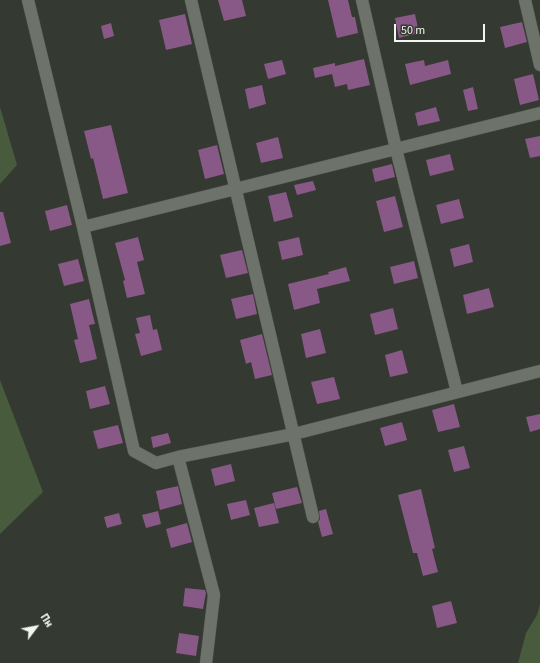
<!DOCTYPE html>
<meta charset="utf-8">
<style>
body{margin:0}
#map{position:relative;width:540px;height:663px;overflow:hidden;background:#343931;font-family:"Source Sans 3",sans-serif}
canvas{display:block}
.north{position:absolute;left:16px;top:607px;width:40px;height:40px;-webkit-text-stroke:3px #343931;paint-order:stroke;rotate:58deg;font-size:11px;font-weight:700;line-height:16px;text-align:center;color:#f2f6f1}
.north::after{content:'';display:block;margin:auto;width:14px;height:18px;background:#f2f6f1;clip-path:polygon(50% 0,100% 100%,50% 72%,0 100%)}
.scale{position:absolute;left:394px;top:24px;width:91px;height:18px;box-sizing:border-box;border:2px solid #f2f6f1;border-top:0;padding-left:5px;font-size:12px;line-height:14px;white-space:nowrap;color:#f2f6f1;-webkit-text-stroke:3px #343931;paint-order:stroke}
</style>
<div id="map">
<canvas width="540" height="663"></canvas>
<div class="north">Пн</div>
<div class="scale">50 m</div>
</div>
<script>
const c = document.querySelector('canvas').getContext('2d');
c.lineJoin = 'round';
function fillPath(path, color) {
  c.fillStyle = color;
  c.fill(path, 'evenodd');
}
function toPath(rows) {
  const path = new Path2D();
  for (const r of rows) {
    path.moveTo(r[0], r[1]);
    for (let i = 2; i < r.length; i += 2) path.lineTo(r[i], r[i + 1]);
  }
  return path;
}
function stroke(path, color, width, dash) {
  c.strokeStyle = color;
  c.lineWidth = width;
  c.lineCap = dash ? 'butt' : 'round';
  c.setLineDash(dash || []);
  c.stroke(path);
}
const green = toPath([
 [0,107,17,165,0,184],
 [0,380,43,492,0,534],
 [540,604,540,663,518,663,526,633,537,615]
]);
const building = toPath([
 [218,0,242,0,246,16,224,21],
 [328,0,348,0,352,17,355,17,358,33,337,38],
 [185,14,192,44,166,50,159,20],
 [415,14,419,33,399,38,395,18],
 [522,22,527,42,505,48,500,27],
 [111,23,114,36,104,39,101,26],
 [364,59,370,85,348,90,347,84,335,87,332,74,315,78,313,68,335,63,335,66],
 [282,60,286,74,268,79,264,64],
 [424,60,425,66,448,60,451,74,410,85,405,64],
 [533,74,539,100,520,105,514,79],
 [262,85,266,104,249,109,245,89],
 [473,87,478,109,468,111,463,90],
 [436,107,440,121,418,126,415,113],
 [111,125,128,193,103,199,93,158,91,159,84,131],
 [540,136,540,156,530,158,525,139],
 [278,137,283,158,261,163,256,143],
 [217,145,224,174,205,179,198,150],
 [450,154,454,170,430,176,426,160],
 [392,164,395,177,375,182,372,169],
 [313,181,316,190,297,195,294,185],
 [286,192,293,217,274,222,268,196],
 [395,196,403,227,384,232,376,201],
 [459,199,464,218,441,224,436,205],
 [67,205,72,225,50,231,45,211],
 [0,212,3,212,11,243,0,246],
 [138,237,144,260,137,262,145,294,127,298,123,281,125,280,115,243],
 [299,237,303,255,282,260,278,242],
 [469,244,473,262,454,267,450,249],
 [242,250,248,273,226,278,220,255],
 [78,259,84,281,64,286,58,264],
 [414,261,418,278,394,284,390,267],
 [346,267,350,281,317,289,320,303,294,310,288,284,329,274,328,272],
 [489,288,494,307,467,314,463,295],
 [253,294,257,314,236,319,231,299],
 [89,299,95,324,89,325,97,359,80,363,74,340,78,339,70,304],
 [393,308,398,329,375,335,370,314],
 [150,315,153,330,157,329,162,350,141,356,135,334,140,333,136,318],
 [320,329,326,353,306,358,301,334],
 [262,334,272,375,255,379,251,362,246,364,240,340],
 [402,350,408,373,390,377,385,355],
 [334,377,340,399,317,404,311,382],
 [105,386,110,404,90,409,86,391],
 [454,404,460,427,438,432,432,410],
 [540,414,540,429,530,432,526,417],
 [402,422,407,440,385,446,380,428],
 [118,425,123,443,98,449,93,431],
 [168,433,171,443,153,448,151,437],
 [464,446,470,468,454,472,448,450],
 [231,464,235,481,215,486,211,469],
 [178,486,182,504,160,510,156,491],
 [297,487,302,503,276,509,272,493],
 [421,489,435,548,432,549,438,572,423,576,417,553,413,553,398,495],
 [246,500,250,515,231,520,227,504],
 [274,503,279,523,259,527,254,508],
 [326,509,333,534,322,537,318,522,320,519,319,511],
 [158,511,161,524,146,528,142,515],
 [119,513,122,524,107,528,104,517],
 [187,523,192,542,171,548,166,529],
 [185,588,205,590,206,593,203,609,183,606],
 [451,601,457,623,437,628,432,606],
 [179,633,199,636,196,656,176,653]
]);
const minor = toPath([
 [28,0,83,227,134,451,156,463,178,457,294,434,540,371],
 [191,0,313,517],
 [362,0,396,149,457,392],
 [525,0,540,65],
 [83,227,540,113],
 [178,457,214,595,206,663]
]);
fillPath(green, '#485c3d');
fillPath(building, '#885986');
stroke(minor, '#535851', 13);
stroke(minor, '#6d736a', 12);
</script>
